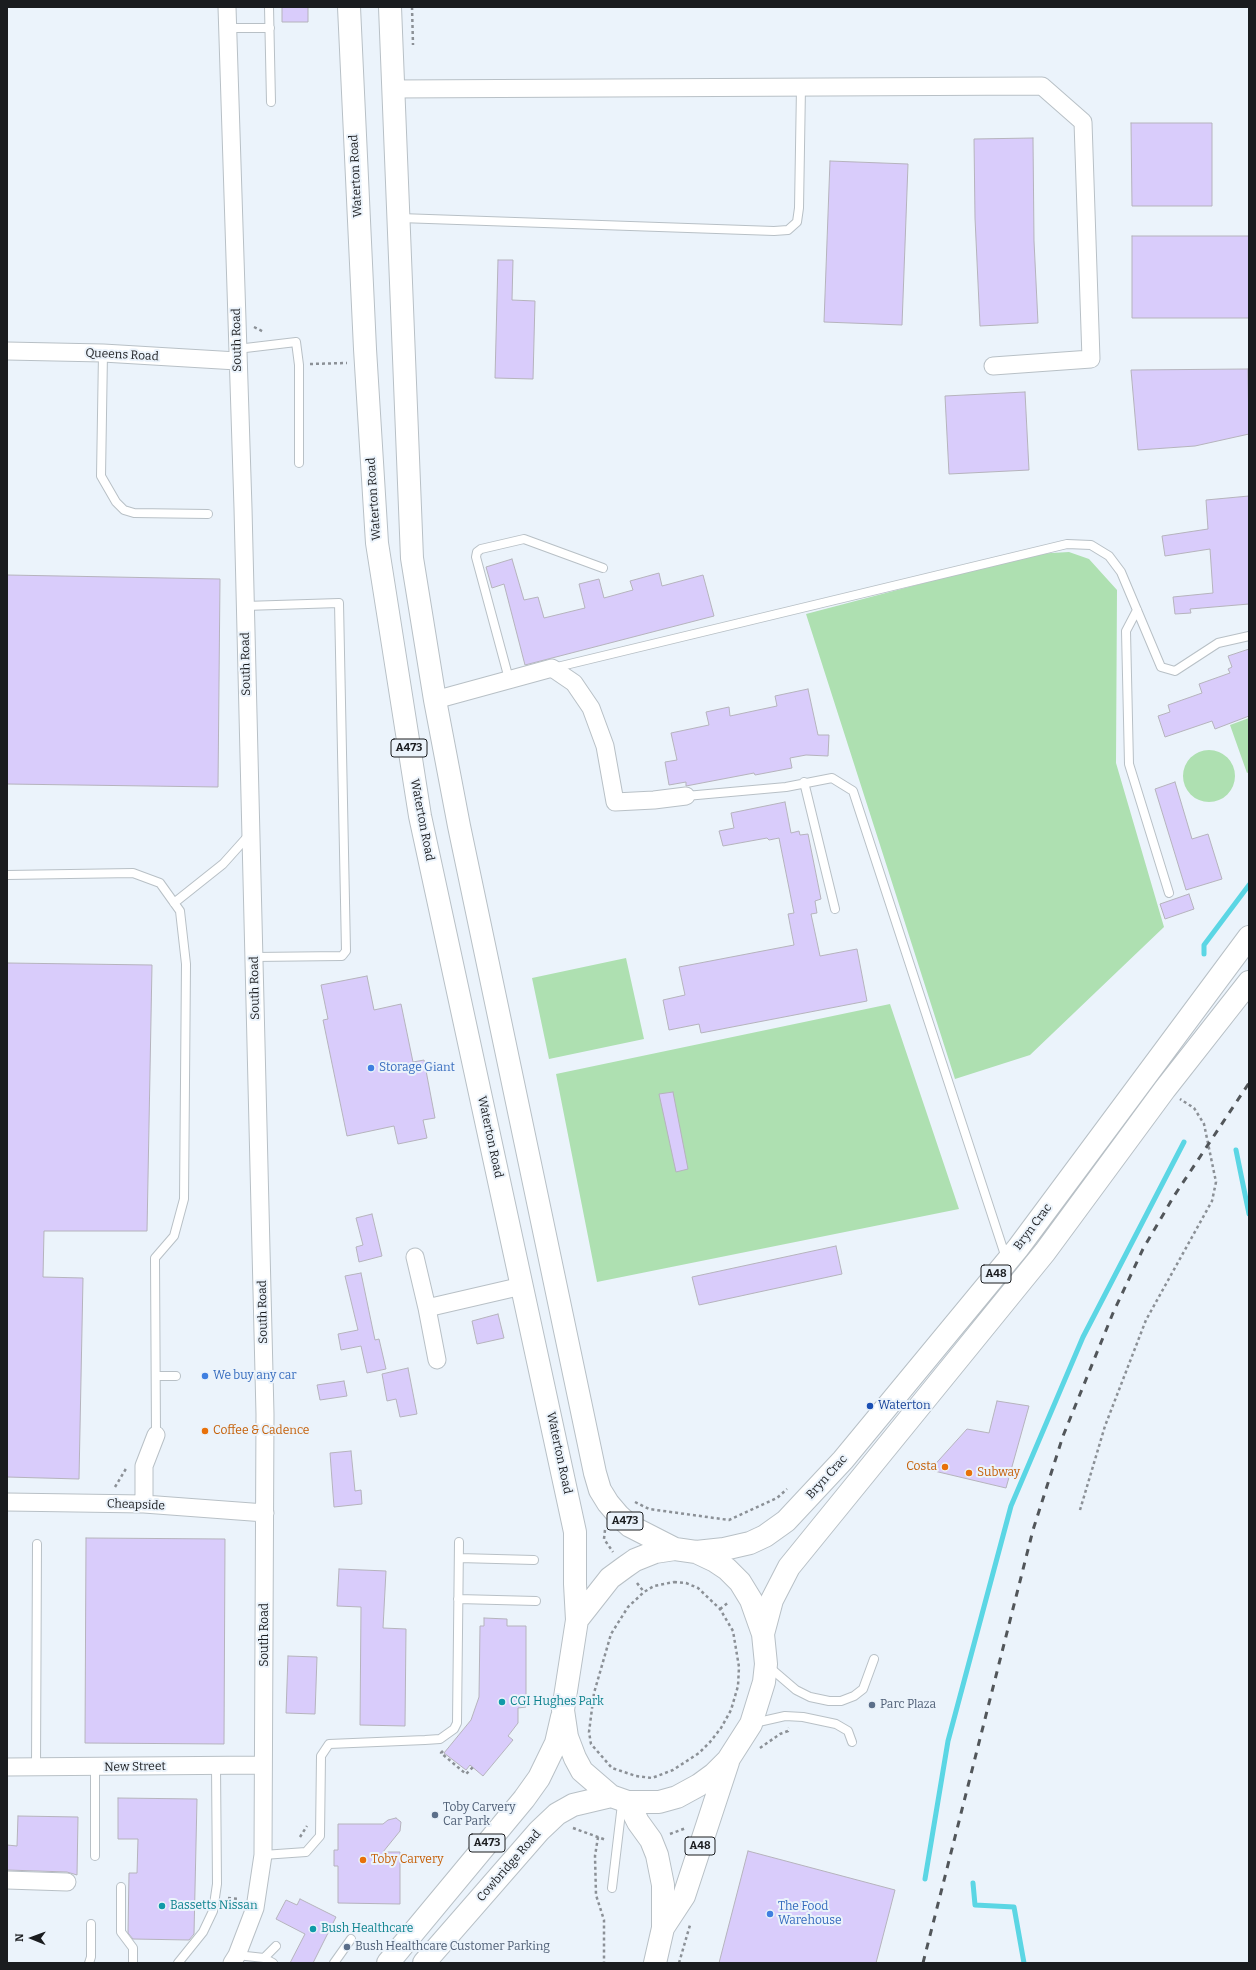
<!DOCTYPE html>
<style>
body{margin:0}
#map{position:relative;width:1256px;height:1970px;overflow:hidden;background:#ebf3fb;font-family:Bitter,serif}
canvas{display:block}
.frame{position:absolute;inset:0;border:8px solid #1a1c1f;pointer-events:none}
.north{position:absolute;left:12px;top:1918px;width:40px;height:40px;-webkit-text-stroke:3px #ebf3fb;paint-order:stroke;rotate:271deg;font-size:11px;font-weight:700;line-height:16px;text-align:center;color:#1a1c1f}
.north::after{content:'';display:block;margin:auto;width:14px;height:18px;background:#1a1c1f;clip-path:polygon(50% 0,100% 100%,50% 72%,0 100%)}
</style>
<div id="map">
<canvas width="1256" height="1970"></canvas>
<div class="frame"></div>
<div class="north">N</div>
</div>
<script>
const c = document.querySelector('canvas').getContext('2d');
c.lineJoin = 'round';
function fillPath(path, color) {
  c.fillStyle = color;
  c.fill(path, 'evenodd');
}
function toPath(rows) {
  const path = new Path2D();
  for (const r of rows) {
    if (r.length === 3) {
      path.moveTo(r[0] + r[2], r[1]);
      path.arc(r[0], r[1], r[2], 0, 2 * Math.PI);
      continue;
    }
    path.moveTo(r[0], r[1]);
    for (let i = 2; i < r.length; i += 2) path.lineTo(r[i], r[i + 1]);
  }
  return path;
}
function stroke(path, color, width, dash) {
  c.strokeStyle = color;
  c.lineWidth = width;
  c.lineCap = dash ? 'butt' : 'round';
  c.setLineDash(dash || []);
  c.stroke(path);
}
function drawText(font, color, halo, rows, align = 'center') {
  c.font = font + ' Bitter,serif';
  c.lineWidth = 4;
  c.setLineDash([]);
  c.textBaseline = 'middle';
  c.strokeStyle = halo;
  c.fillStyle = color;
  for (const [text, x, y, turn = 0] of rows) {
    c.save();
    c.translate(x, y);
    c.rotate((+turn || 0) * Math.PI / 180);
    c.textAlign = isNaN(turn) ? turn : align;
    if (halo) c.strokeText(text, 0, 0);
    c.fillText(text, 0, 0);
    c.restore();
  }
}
const green = toPath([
 [1069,552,1089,559,1117,590,1116,763,1164,927,1030,1055,955,1079,806,614,1034,554],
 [1249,718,1249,772,1247,773,1230,725],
 [1209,776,26],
 [626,958,644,1039,549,1059,532,978],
 [890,1004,959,1209,597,1282,556,1074]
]);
const stream = toPath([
 [1204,954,1204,945,1249,885],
 [1236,1150,1249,1214],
 [925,1879,948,1741,1011,1506,1083,1337,1184,1142],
 [973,1883,975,1905,1014,1907,1024,1963]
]);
const building = toPath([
 [282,7,308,7,308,22,282,22,282,7],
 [1131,123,1212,123,1212,206,1132,206,1131,123],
 [1033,138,1034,241,1038,323,980,326,975,218,974,139,1033,138],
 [830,161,908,164,902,325,824,322,830,161],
 [1132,236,1249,236,1249,318,1132,318,1132,236],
 [498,260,513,260,512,300,535,301,533,379,495,378,498,260],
 [1248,369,1249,434,1195,446,1138,450,1131,370,1248,369],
 [1025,392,1029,470,949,474,945,396,1025,392],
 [1249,496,1249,604,1190,609,1191,613,1175,614,1173,597,1213,593,1210,549,1165,556,1162,536,1208,529,1206,500,1249,496],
 [512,559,524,600,538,597,544,618,585,608,579,584,599,579,604,598,633,590,630,581,659,573,662,586,703,575,714,616,525,665,504,584,492,588,486,567,512,559],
 [7,575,220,579,218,787,7,784,7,575],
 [1249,649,1249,716,1215,729,1212,721,1165,737,1158,716,1170,712,1168,705,1202,693,1199,684,1230,673,1228,669,1232,667,1228,656,1249,649],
 [808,689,818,735,829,735,828,756,806,755,790,758,792,768,755,775,754,773,686,786,686,782,669,785,665,762,677,760,671,733,709,725,706,712,729,707,730,716,777,706,775,696,808,689],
 [1175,782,1192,839,1208,834,1222,879,1186,890,1155,789,1175,782],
 [785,802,791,833,799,831,800,835,808,834,821,899,815,901,817,913,811,914,820,956,857,949,867,1001,701,1033,699,1024,669,1030,663,1000,685,995,679,967,794,945,788,914,794,913,779,838,769,840,767,838,723,846,719,831,734,828,731,813,785,802],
 [1189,894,1194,909,1165,919,1160,904,1189,894],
 [7,963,152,965,147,1231,44,1231,43,1277,83,1278,79,1479,7,1477,7,963],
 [367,976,374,1010,401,1004,413,1062,424,1060,435,1118,423,1120,427,1138,398,1144,394,1126,347,1136,323,1020,328,1019,321,985,367,976],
 [673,1092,688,1169,676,1172,659,1094,673,1092],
 [372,1214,382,1256,359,1262,356,1247,363,1245,356,1218,372,1214],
 [836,1246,842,1274,699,1305,692,1277,836,1246],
 [361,1273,375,1340,379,1339,386,1369,367,1373,361,1346,341,1350,338,1334,358,1330,345,1276,361,1273],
 [498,1314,504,1338,477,1344,472,1321,498,1314],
 [408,1368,417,1414,400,1417,396,1399,387,1401,382,1374,408,1368],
 [344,1381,347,1396,320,1400,317,1385,344,1381],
 [997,1401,1029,1406,1006,1488,930,1470,967,1429,989,1433,997,1401],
 [351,1451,355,1491,361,1490,362,1504,334,1507,330,1453,351,1451],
 [86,1538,225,1539,224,1744,85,1743,86,1538],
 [339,1569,386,1571,383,1628,406,1629,405,1726,360,1725,361,1607,337,1606,339,1569],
 [484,1618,507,1619,507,1626,526,1626,526,1707,518,1708,518,1723,508,1736,513,1740,483,1776,470,1765,466,1770,444,1753,471,1720,479,1697,480,1626,484,1626,484,1618],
 [288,1656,317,1657,315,1714,286,1713,288,1656],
 [118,1798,197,1799,194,1934,189,1940,133,1939,128,1933,129,1873,137,1873,138,1839,118,1839,118,1798],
 [18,1816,78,1817,77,1875,67,1872,7,1870,7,1845,17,1846,18,1816],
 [396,1818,401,1822,400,1831,383,1852,400,1852,400,1904,338,1903,338,1866,334,1866,334,1850,338,1850,338,1824,383,1824,388,1820,396,1818],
 [748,1851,895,1890,876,1963,719,1963,748,1851],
 [300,1899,336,1917,313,1963,290,1963,305,1934,276,1919,286,1900,297,1905,300,1899]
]);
const path = toPath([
 [412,7,413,45],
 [254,327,264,332],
 [310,364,347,363],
 [115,1487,127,1467],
 [635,1502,649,1509,729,1520,777,1498,787,1489],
 [1080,1510,1105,1426,1146,1320,1212,1201,1216,1182,1204,1124,1194,1108,1180,1099],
 [605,1530,604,1539,613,1552],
 [674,1582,686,1583,698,1588,720,1609,733,1631,739,1667,738,1686,731,1710,721,1728,710,1742,699,1753,673,1770,652,1778,636,1776,612,1768,591,1744,589,1732,594,1693,611,1634,628,1607,644,1592,654,1586,674,1582],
 [637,1583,644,1592],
 [720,1609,729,1602],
 [760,1748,780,1734,788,1731,789,1728],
 [443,1751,441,1753,466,1774,473,1767],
 [573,1828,606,1840],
 [670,1834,686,1828],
 [300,1837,307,1826],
 [598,1837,595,1856,596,1895,604,1920,604,1963],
 [228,1898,239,1899],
 [679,1963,690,1925]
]);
const service = toPath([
 [269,7,271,102],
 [228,28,270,28],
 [400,218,774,231,788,230,797,222,799,208,801,87],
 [237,349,296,342,299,365,299,463],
 [103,353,101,476,116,502,124,510,134,513,208,514],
 [245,606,339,603,346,951,342,956,254,957],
 [1137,610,1126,631,1129,764,1169,893],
 [553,668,1067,544,1091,545,1109,556,1121,572,1161,667,1175,671,1218,643,1249,636],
 [509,679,476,557,477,552,481,549,524,539,603,568],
 [804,782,835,909],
 [686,796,786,787,832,778,853,791,1006,1258],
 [7,875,133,873,160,883,180,911,186,964,184,1199,174,1236,155,1258,156,1435],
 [174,903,223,864,249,835],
 [156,1376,176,1376],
 [459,1558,534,1560],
 [458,1599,536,1601],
 [768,1666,796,1690,810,1697,829,1701,841,1701,854,1696,863,1689,874,1659],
 [754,1723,785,1716,803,1717,836,1724,848,1731,852,1742],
 [36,1767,37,1544],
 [263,1855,306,1852,320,1836,321,1756,329,1744,425,1740,440,1739,454,1729,457,1723,459,1542],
 [95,1856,95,1768],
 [121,1887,121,1932,133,1948,133,1963],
 [612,1888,622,1804],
 [237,1955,264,1958,273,1963],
 [264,1958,276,1946],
 [89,1963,91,1957,91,1924],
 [178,1963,203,1932,213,1911,217,1884,216,1766],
 [334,1963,351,1939]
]);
const minor = toPath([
 [227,7,243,508,265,1414,263,1855,255,1908,237,1955,232,1963],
 [392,89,1042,86,1083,122,1091,359,993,366],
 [7,351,103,353,237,361],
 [435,700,552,668,574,683,591,708,605,746,615,802,654,800,686,796],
 [415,1257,427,1308,522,1286],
 [427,1308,437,1360],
 [7,1502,144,1504,265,1513],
 [144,1504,144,1466,156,1435],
 [7,1767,263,1765],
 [7,1880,67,1882]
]);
const primary = toPath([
 [349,7,365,349,377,543,420,816,575,1532,575,1584,577,1620],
 [390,7,412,558,435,700,459,826,595,1473,600,1490,608,1503,619,1516,630,1526,675,1549],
 [675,1549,696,1552,715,1561,727,1569,740,1582,751,1600,763,1634,766,1664,764,1682,751,1724,728,1760,714,1774,699,1785,677,1797,659,1802,628,1802,611,1796,582,1771,575,1758,567,1737,563,1710,577,1620,610,1578,625,1567,635,1560,655,1552,675,1549],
 [696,1552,724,1549,750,1543,765,1536,786,1521,843,1460,1018,1248,1249,937],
 [763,1634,772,1600,789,1567,1045,1252,1165,1089,1249,982],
 [628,1802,638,1822,651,1840,657,1855,663,1885,663,1928,655,1963],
 [663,1928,684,1896,728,1762],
 [388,1963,524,1799,539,1778,556,1743,562,1717],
 [424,1963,539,1831,557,1814,573,1805,611,1796]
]);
const rail = toPath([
 [923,1963,1033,1530,1063,1436,1113,1313,1143,1249,1174,1196,1249,1083]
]);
const markers = [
 [371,1068,4,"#3f7fe0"],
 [205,1376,4,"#3f7fe0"],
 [870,1406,4,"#1a4fb4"],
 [205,1431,4,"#e8710a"],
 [945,1467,4,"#e8710a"],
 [969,1473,4,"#e8710a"],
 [502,1702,4,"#0f9aa8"],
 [872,1705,4,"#5c6f8a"],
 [435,1815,4,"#5c6f8a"],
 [363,1860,4,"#e8710a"],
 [162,1906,4,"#0f9aa8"],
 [770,1914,4,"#3f7fe0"],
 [313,1929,4,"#0f9aa8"],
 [347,1947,4,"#5c6f8a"]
];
const shields = [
 [409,748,36],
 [996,1274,30],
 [625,1521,36],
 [487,1843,36],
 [700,1846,30]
];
const shieldNames = [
 ["A473",409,748],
 ["A48",996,1274],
 ["A473",625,1521],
 ["A473",487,1843],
 ["A48",700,1846]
];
const streetNames = [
 ["Waterton Road",356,176,-93],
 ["South Road",237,340,-91],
 ["Queens Road",122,355,3],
 ["Waterton Road",374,499,-94],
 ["South Road",246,664,-91],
 ["Waterton Road",422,820,79],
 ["South Road",255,988,-91],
 ["Waterton Road",490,1137,78],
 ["Bryn Crac",1033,1227,-53],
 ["South Road",263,1312,-91],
 ["Waterton Road",559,1453,78],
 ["Bryn Crac",827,1477,-48],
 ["Cheapside",136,1505,2],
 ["South Road",265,1635,-90],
 ["New Street",135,1767,-1],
 ["Cowbridge Road",509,1866,-49]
];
const shopNames = [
 ["Storage Giant",379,1068],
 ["We buy any car",213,1376],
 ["The Food",778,1907],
 ["Warehouse",778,1921]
];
const transitNames = [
 ["Waterton",878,1406]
];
const foodNames = [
 ["Coffee & Cadence",213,1431],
 ["Costa",937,1467,"right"],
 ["Subway",977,1473],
 ["Toby Carvery",371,1860]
];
const cultureNames = [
 ["CGI Hughes Park",510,1702],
 ["Bassetts Nissan",170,1906],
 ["Bush Healthcare",321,1929]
];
const serviceNames = [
 ["Parc Plaza",880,1705],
 ["Toby Carvery",443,1808],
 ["Car Park",443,1822],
 ["Bush Healthcare Customer Parking",355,1947]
];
fillPath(green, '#aee0b1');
stroke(stream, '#5bd6e4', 5);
fillPath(building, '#d9ccfb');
stroke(building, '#b5b3bc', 1);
stroke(service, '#b8c0c6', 10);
stroke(minor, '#b8c0c6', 19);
stroke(primary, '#b8c0c6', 24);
stroke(path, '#8b9096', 2.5, [3, 3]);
stroke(service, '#fff', 8);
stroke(minor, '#fff', 17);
stroke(primary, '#fff', 22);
stroke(rail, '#52565a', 3, [7, 7]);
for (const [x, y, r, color] of markers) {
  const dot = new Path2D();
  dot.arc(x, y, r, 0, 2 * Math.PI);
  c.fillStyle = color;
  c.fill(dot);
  stroke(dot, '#ebf3fb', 1.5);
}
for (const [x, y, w] of shields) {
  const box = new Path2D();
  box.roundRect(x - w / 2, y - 9, w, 18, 3);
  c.fillStyle = '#ebf3fb';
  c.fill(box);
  stroke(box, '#1a1c1f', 1);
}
drawText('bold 11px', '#1a1c1f', null, shieldNames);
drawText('12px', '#1a1c1f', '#ebf3fb', streetNames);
drawText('12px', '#366cbe', '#ebf3fb', shopNames, 'left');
drawText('12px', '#164399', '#ebf3fb', transitNames, 'left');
drawText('12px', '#c56008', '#ebf3fb', foodNames, 'left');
drawText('12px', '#0d838f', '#ebf3fb', cultureNames, 'left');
drawText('12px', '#4e5e75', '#ebf3fb', serviceNames, 'left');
</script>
